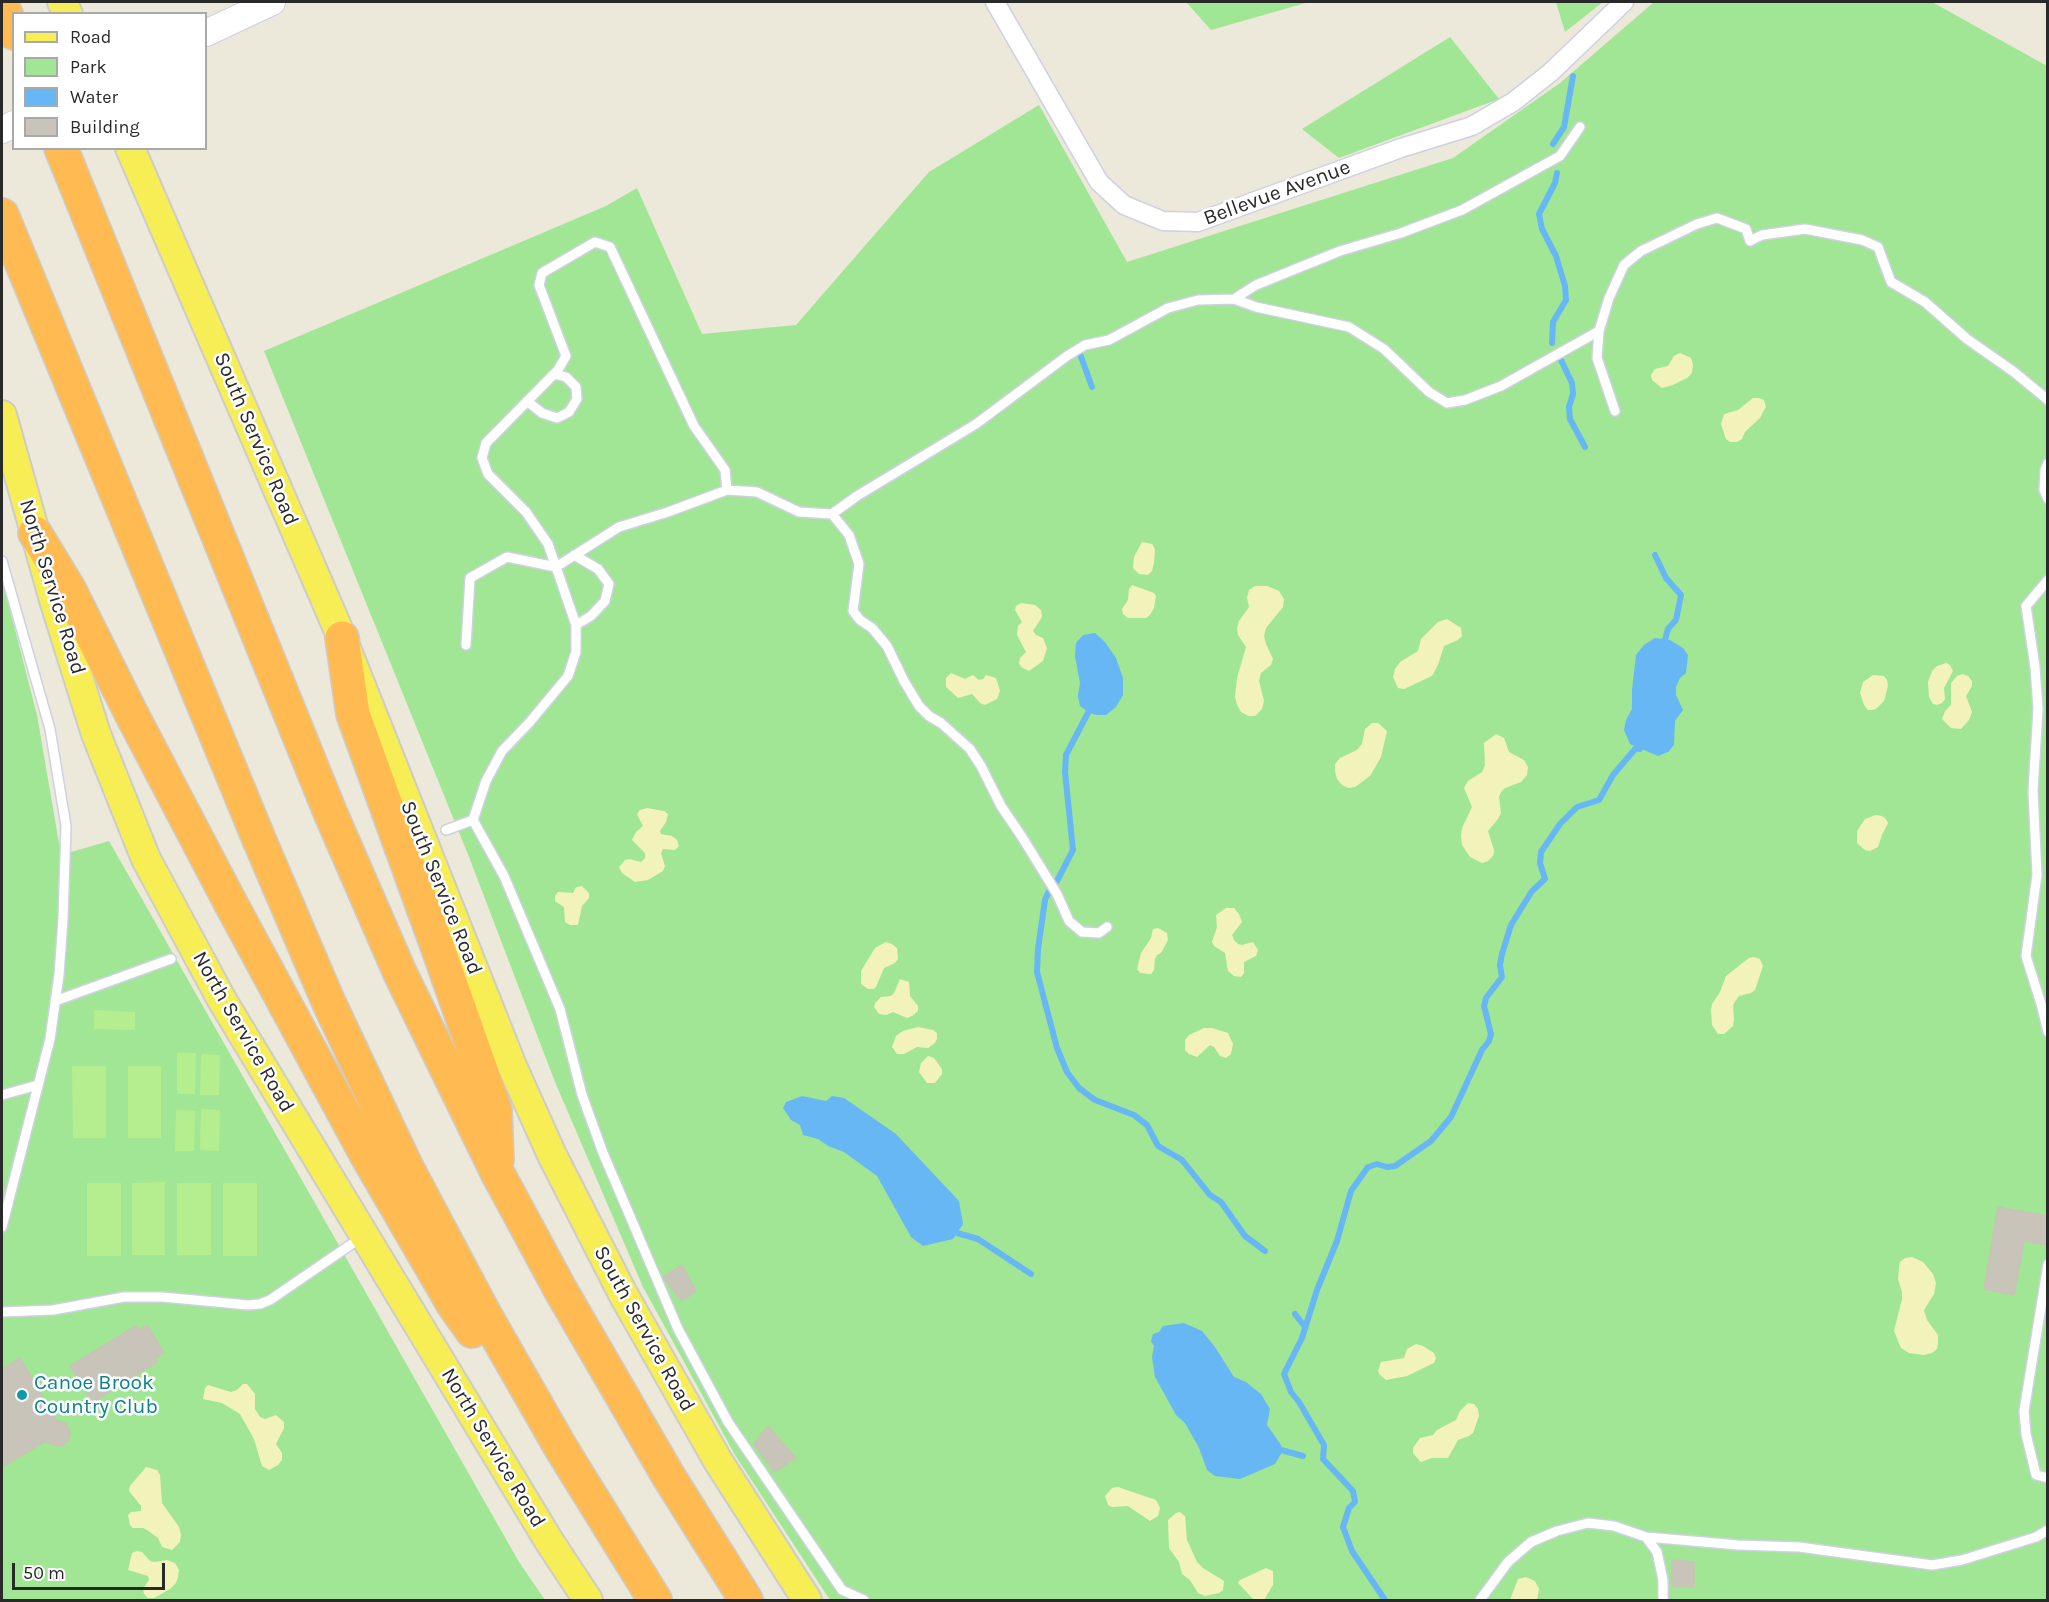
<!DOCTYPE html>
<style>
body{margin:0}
#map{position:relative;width:2049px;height:1602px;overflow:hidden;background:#ece8da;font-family:Karla,sans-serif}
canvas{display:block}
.frame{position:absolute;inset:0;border:3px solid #292929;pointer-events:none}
.legend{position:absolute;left:12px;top:12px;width:195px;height:138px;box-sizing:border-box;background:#fff;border:2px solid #a9a9a9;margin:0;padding:8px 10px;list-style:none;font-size:18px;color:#292929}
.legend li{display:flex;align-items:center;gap:12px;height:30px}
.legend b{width:30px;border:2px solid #a9a9a9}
.scale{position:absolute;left:12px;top:1563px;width:153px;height:27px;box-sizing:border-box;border:3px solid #292929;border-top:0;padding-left:8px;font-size:18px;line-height:21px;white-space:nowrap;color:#292929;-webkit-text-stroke:4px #fff;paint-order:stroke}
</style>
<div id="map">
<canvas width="2049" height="1602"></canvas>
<div class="frame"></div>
<ul class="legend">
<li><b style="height:8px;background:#f7ed54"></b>Road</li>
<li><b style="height:16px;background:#a1e694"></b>Park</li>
<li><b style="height:16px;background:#67b7f4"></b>Water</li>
<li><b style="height:16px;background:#c8c4ba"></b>Building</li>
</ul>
<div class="scale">50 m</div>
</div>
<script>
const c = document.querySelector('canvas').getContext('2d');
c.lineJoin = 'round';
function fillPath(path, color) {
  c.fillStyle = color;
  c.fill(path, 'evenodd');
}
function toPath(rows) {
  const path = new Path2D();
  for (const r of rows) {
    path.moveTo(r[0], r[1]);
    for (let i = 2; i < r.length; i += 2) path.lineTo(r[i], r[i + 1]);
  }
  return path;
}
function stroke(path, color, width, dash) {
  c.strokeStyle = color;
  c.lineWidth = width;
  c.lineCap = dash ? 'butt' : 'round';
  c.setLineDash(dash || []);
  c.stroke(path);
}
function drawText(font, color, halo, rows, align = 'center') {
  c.font = font + ' Karla,sans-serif';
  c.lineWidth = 5;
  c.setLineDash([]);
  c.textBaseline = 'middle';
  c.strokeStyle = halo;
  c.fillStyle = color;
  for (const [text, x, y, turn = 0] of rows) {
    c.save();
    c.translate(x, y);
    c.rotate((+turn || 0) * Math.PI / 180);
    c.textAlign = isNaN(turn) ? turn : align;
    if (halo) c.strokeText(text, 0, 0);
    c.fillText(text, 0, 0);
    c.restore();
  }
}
const green = toPath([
 [1186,2,1309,2,1211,30],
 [1556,2,1603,2,1565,32],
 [1654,2,1932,2,2047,66,2047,1600,830,1600,735,1455,643,1287,555,1082,469,857,264,351,606,206,637,188,702,334,796,325,929,172,1039,105,1127,262,1453,158,1560,83],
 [1450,37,1499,99,1339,158,1302,129],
 [2,579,37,715,61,855,109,841,519,1562,545,1600,2,1600]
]);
const sand = toPath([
 [1680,353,1691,358,1693,365,1692,373,1687,378,1673,385,1662,388,1652,380,1651,375,1655,369,1668,366,1674,356],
 [1753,398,1759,398,1764,400,1766,407,1763,412,1760,418,1745,432,1742,439,1737,442,1730,442,1726,439,1721,424,1724,414,1738,410],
 [1142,542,1152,544,1155,549,1154,563,1152,571,1148,575,1139,574,1133,568,1134,557],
 [1132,585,1154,593,1156,596,1154,608,1150,615,1146,618,1128,618,1123,614,1122,609,1128,600,1129,589],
 [1255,586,1267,586,1279,591,1284,599,1283,607,1266,628,1264,636,1266,644,1273,659,1271,665,1261,673,1259,681,1264,701,1262,709,1255,716,1248,716,1241,712,1237,705,1235,697,1237,678,1246,647,1238,635,1237,628,1239,621,1249,607,1247,598,1249,590],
 [1021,603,1035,605,1041,610,1042,617,1033,631,1036,635,1043,638,1047,648,1043,661,1029,671,1021,667,1019,663,1020,658,1026,652,1017,635,1018,626,1022,622,1015,610,1016,606],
 [1447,619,1461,628,1462,636,1458,640,1444,646,1438,665,1432,676,1404,689,1398,688,1393,677,1395,669,1400,662,1418,651,1421,639,1438,622],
 [1946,663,1950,665,1953,671,1944,688,1945,699,1942,703,1937,705,1933,704,1929,697,1928,682,1932,671,1937,666],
 [951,673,965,679,973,675,979,680,983,679,986,675,996,678,1000,691,997,699,985,705,980,703,972,694,958,698,946,687,946,678],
 [1962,674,1968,676,1972,681,1972,686,1966,696,1972,712,1969,720,1961,729,1951,728,1942,719,1945,711,1951,705,1951,683,1957,676],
 [1873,675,1884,676,1887,680,1888,686,1884,701,1876,709,1872,710,1868,710,1864,705,1860,693,1863,682],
 [1372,723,1378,723,1387,731,1381,757,1370,776,1355,787,1348,788,1342,785,1337,779,1335,771,1335,764,1340,758,1357,750,1362,744,1365,729],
 [1496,734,1504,738,1509,752,1524,760,1528,767,1527,775,1521,782,1505,788,1501,792,1499,797,1501,813,1498,819,1488,831,1494,850,1493,856,1488,861,1482,863,1470,857,1462,845,1461,836,1462,828,1472,807,1464,788,1468,781,1482,772,1485,765,1484,743],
 [647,808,664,811,668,814,666,822,660,831,661,834,672,836,677,840,679,846,675,850,663,849,661,853,665,866,663,871,648,880,635,882,622,873,619,867,625,860,629,859,641,862,645,858,645,853,632,840,636,832,643,826,637,814,640,810],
 [1876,815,1882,816,1886,819,1888,823,1882,835,1878,847,1870,851,1865,850,1857,843,1857,831,1865,819],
 [582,886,589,893,589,898,582,906,578,925,570,925,565,922,564,907,555,901,555,896,558,892,573,893,576,887],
 [1226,908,1234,908,1239,914,1242,922,1232,935,1234,940,1238,944,1242,945,1253,942,1258,950,1256,956,1244,962,1244,973,1241,977,1234,976,1228,971,1225,953,1214,946,1212,942,1217,927,1216,915],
 [1158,928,1167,933,1168,940,1161,953,1157,955,1155,959,1154,970,1151,974,1140,973,1137,969,1141,953,1151,938,1153,929],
 [886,942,892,944,897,948,898,959,895,963,884,968,876,987,873,989,868,989,861,984,861,971,875,948],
 [1754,957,1760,959,1763,966,1755,990,1751,993,1739,996,1736,1000,1733,1005,1734,1019,1733,1026,1724,1034,1718,1034,1712,1025,1711,1010,1712,1004,1720,992,1726,976,1749,958],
 [900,979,909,982,910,996,918,1006,918,1011,912,1016,907,1018,893,1012,886,1015,879,1014,874,1007,875,1003,881,997,891,996,894,993],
 [918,1027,933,1030,937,1033,937,1039,935,1043,928,1048,917,1047,904,1054,897,1054,892,1047,896,1036,903,1031],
 [1204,1028,1212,1028,1228,1033,1233,1044,1231,1054,1226,1058,1220,1056,1214,1047,1210,1045,1197,1057,1189,1054,1185,1050,1185,1040,1189,1035],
 [928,1056,934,1058,942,1069,942,1074,935,1083,927,1083,919,1072,921,1063],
 [1912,1257,1923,1262,1933,1274,1936,1283,1934,1294,1924,1310,1927,1320,1938,1335,1938,1343,1937,1349,1932,1353,1924,1355,1909,1353,1901,1348,1894,1331,1902,1299,1902,1292,1898,1279,1899,1267,1900,1262,1905,1258],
 [1416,1344,1423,1346,1434,1353,1436,1358,1434,1363,1407,1376,1386,1380,1380,1375,1378,1371,1381,1362,1404,1358,1407,1349],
 [243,1384,247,1384,255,1394,255,1409,260,1417,265,1419,276,1415,284,1422,284,1428,276,1444,282,1453,282,1460,278,1465,269,1470,262,1466,254,1439,240,1414,222,1403,203,1399,205,1388,208,1385,231,1392,237,1390],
 [1468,1403,1474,1404,1478,1409,1479,1416,1473,1433,1469,1436,1458,1440,1448,1458,1432,1458,1421,1462,1419,1460,1413,1453,1413,1448,1420,1438,1433,1435,1437,1430,1456,1420,1460,1411],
 [146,1467,157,1470,160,1475,162,1503,179,1527,181,1535,180,1542,172,1550,162,1547,158,1538,147,1530,143,1528,133,1528,130,1525,128,1515,131,1512,141,1511,141,1506,129,1491,130,1486],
 [1118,1487,1156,1500,1160,1508,1158,1516,1150,1521,1128,1506,1112,1507,1108,1505,1105,1496,1112,1488],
 [1180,1512,1185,1516,1187,1540,1197,1562,1203,1568,1224,1581,1223,1590,1219,1593,1205,1596,1198,1593,1190,1580,1182,1574,1179,1562,1169,1548,1168,1520,1176,1513],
 [137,1551,142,1552,150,1561,154,1562,167,1560,175,1563,179,1570,178,1577,176,1583,170,1589,154,1598,148,1598,144,1594,143,1589,149,1580,148,1576,128,1570,132,1553],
 [1266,1568,1273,1571,1273,1585,1264,1600,1254,1600,1238,1583,1240,1580],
 [1526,1577,1535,1581,1539,1589,1537,1600,1510,1600,1518,1579]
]);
const pitch = toPath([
 [94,1010,135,1012,135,1030,94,1029],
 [177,1053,196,1053,195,1094,177,1094],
 [201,1054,220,1055,219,1095,200,1095],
 [72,1066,106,1066,106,1138,73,1138],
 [128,1066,161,1066,161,1138,128,1138],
 [201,1109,220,1110,219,1151,200,1150],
 [176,1110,195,1111,194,1151,175,1151],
 [165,1182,165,1255,132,1255,132,1183],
 [87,1183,121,1183,121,1256,87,1256],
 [177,1183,211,1183,211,1255,177,1255],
 [223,1183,257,1183,257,1256,223,1256]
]);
const water = toPath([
 [1095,633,1105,642,1116,658,1123,678,1123,695,1116,707,1106,715,1097,715,1089,713,1080,706,1078,696,1080,683,1075,656,1076,643,1083,635],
 [1655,638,1670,640,1683,648,1688,655,1686,673,1680,678,1676,687,1676,695,1683,710,1675,721,1674,745,1668,752,1658,756,1630,744,1624,730,1626,720,1632,709,1632,690,1636,655,1644,645],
 [802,1096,826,1101,832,1096,844,1098,896,1134,959,1201,963,1224,953,1239,923,1246,911,1237,877,1176,844,1152,828,1146,818,1139,803,1135,800,1125,791,1120,783,1108,786,1102],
 [1184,1323,1202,1331,1215,1347,1234,1377,1246,1382,1261,1394,1270,1409,1267,1425,1281,1445,1281,1454,1275,1464,1240,1479,1215,1476,1207,1470,1199,1448,1185,1423,1176,1415,1155,1377,1152,1357,1154,1346,1151,1341,1153,1334,1159,1332,1163,1326]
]);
const stream = toPath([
 [1553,144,1564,127,1573,76],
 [1552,343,1553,322,1566,300,1565,286,1556,256,1542,229,1539,214,1555,183,1557,173],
 [1080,354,1092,387],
 [1561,360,1572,383,1573,394,1569,407,1570,419,1585,447],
 [1655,555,1666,578,1681,595,1676,620,1668,629,1663,647],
 [1057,881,1073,850,1065,772,1066,755,1091,707],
 [1050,889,1045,900,1038,949,1037,972,1057,1048,1067,1072,1079,1088,1095,1100,1134,1115,1147,1125,1158,1146,1182,1160,1210,1195,1221,1202,1245,1236,1265,1251],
 [957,1233,978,1239,1031,1274],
 [1295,1314,1305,1327],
 [1277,1447,1281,1450,1303,1456],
 [1385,1600,1352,1551,1343,1527,1349,1508,1355,1502,1353,1491,1323,1459,1324,1445,1299,1402,1291,1392,1284,1374,1302,1338,1317,1290,1337,1241,1351,1191,1368,1167,1377,1164,1387,1167,1395,1166,1431,1141,1451,1117,1482,1050,1489,1041,1491,1034,1484,1006,1486,998,1502,977,1500,965,1502,954,1511,925,1532,891,1545,879,1540,863,1541,852,1560,824,1577,807,1599,800,1613,775,1636,748,1640,749]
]);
const building = toPath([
 [1998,1207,2048,1216,2048,1245,2024,1241,2014,1295,1984,1289,1998,1207],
 [682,1265,696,1291,682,1301,663,1277,682,1265],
 [147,1325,164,1353,155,1358,157,1362,93,1402,70,1366,136,1326,140,1330,147,1325],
 [20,1358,57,1421,66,1423,70,1432,68,1441,60,1446,44,1442,2,1467,2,1369,20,1358],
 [768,1426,796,1458,775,1472,754,1444,768,1426],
 [1672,1560,1694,1562,1694,1587,1672,1586,1672,1560]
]);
const lane = toPath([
 [1234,299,1256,307,1349,327,1384,349,1429,392,1447,403,1465,400,1501,386,1599,331],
 [527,401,542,413,557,418,569,412,577,399,576,387,566,377,554,374],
 [1615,411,1597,358,1599,331,1609,298,1624,265,1641,251,1697,224,1717,218,1746,229,1750,241,1762,235,1805,229,1862,240,1878,247,1891,282,1925,302,1967,339,2014,372,2048,400],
 [2048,463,2045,470,2044,490,2048,499],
 [727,490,757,492,799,512,832,514,857,496,976,424,1067,356,1085,345,1109,340,1168,308,1198,300,1234,299,1256,285,1340,251,1401,233,1462,210,1560,156,1580,127],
 [832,514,849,535,859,564,853,611,860,620,872,628,887,646,904,681,919,706,929,716,941,723,970,749,981,766,1001,806,1022,837,1057,894,1069,921,1082,932,1099,933,1107,927],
 [574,555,598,569,609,584,605,601,591,616,576,625],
 [2,561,50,729,66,826,63,919,59,975,50,1039,2,1227],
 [2048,580,2026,606,2035,667,2038,709,2033,791,2037,875,2026,956,2041,1004,2048,1032],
 [466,645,470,578,507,557,556,567,619,527,668,512,727,490,725,470,694,426,610,247,595,242,542,273,539,285,566,356,558,370,486,443,482,458,488,474,526,512,548,544,556,567,576,625,576,652,568,676,529,723,502,751,486,781,473,820],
 [446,830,473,820,504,876,560,1009,582,1095,603,1153,678,1329,728,1422,842,1590,864,1600],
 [55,1001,171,959],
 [2,1095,38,1085],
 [2048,1264,2024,1411,2026,1434,2036,1475,2048,1478],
 [2,1312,53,1310,124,1297,162,1297,248,1305,260,1304,270,1300,362,1237],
 [1646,1537,1738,1545,1799,1547,1932,1565,1962,1560,2036,1537,2048,1530],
 [1480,1600,1508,1562,1531,1542,1557,1531,1588,1523,1614,1526,1646,1537,1657,1552,1663,1580,1663,1600]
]);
const street = toPath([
 [995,2,1099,182,1124,205,1163,221,1198,222,1401,148,1472,126,1513,102,1550,73,1624,2]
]);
const secondary = toPath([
 [206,33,272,2],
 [2,130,14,124]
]);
const primary = toPath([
 [62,2,68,14],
 [130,148,342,638,512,1066,552,1155,623,1294,718,1461,807,1600],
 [2,415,54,600,96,734,146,859,222,1000,549,1541,588,1600]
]);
const highway = toPath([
 [2,5,14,33],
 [61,148,330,812,400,973,498,1174,560,1289,669,1477,746,1600],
 [2,215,261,844,329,1003,406,1166,485,1315,561,1448,655,1600],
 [35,533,69,589,132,715,230,902,366,1154,453,1304,472,1331],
 [342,638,353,714,440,954,495,1110,497,1160]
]);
const markers = [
 [22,1395,6,"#0f9aa8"]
];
const streetNames = [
 ["Bellevue Avenue",1277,193,-20],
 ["South Service Road",256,439,67],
 ["North Service Road",52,587,73],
 ["South Service Road",441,888,68],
 ["North Service Road",243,1032,60],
 ["South Service Road",644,1329,61],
 ["North Service Road",493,1448,59]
];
const cultureNames = [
 ["Canoe Brook",34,1383],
 ["Country Club",34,1407]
];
fillPath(green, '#a1e694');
fillPath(sand, '#f2f3bb');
fillPath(pitch, '#b5ee8f');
fillPath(water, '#67b7f4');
stroke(stream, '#67b7f4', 6);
fillPath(building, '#c8c4ba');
stroke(building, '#c8c4b4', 1.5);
stroke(lane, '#cfd0e3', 12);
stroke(street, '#cfd0e3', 21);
stroke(secondary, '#cfd0e3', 28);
stroke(primary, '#ccc', 32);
stroke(highway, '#ccc', 36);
stroke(lane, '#fff', 9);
stroke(street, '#fff', 18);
stroke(secondary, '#fff', 26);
stroke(primary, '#f7ed54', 28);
stroke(highway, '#ffbb52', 33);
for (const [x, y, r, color] of markers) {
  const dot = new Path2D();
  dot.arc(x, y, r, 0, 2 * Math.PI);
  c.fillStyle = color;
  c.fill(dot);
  stroke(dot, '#fff', 2);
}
drawText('21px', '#292929', '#fff', streetNames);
drawText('21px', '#0d838f', '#fff', cultureNames, 'left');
</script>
